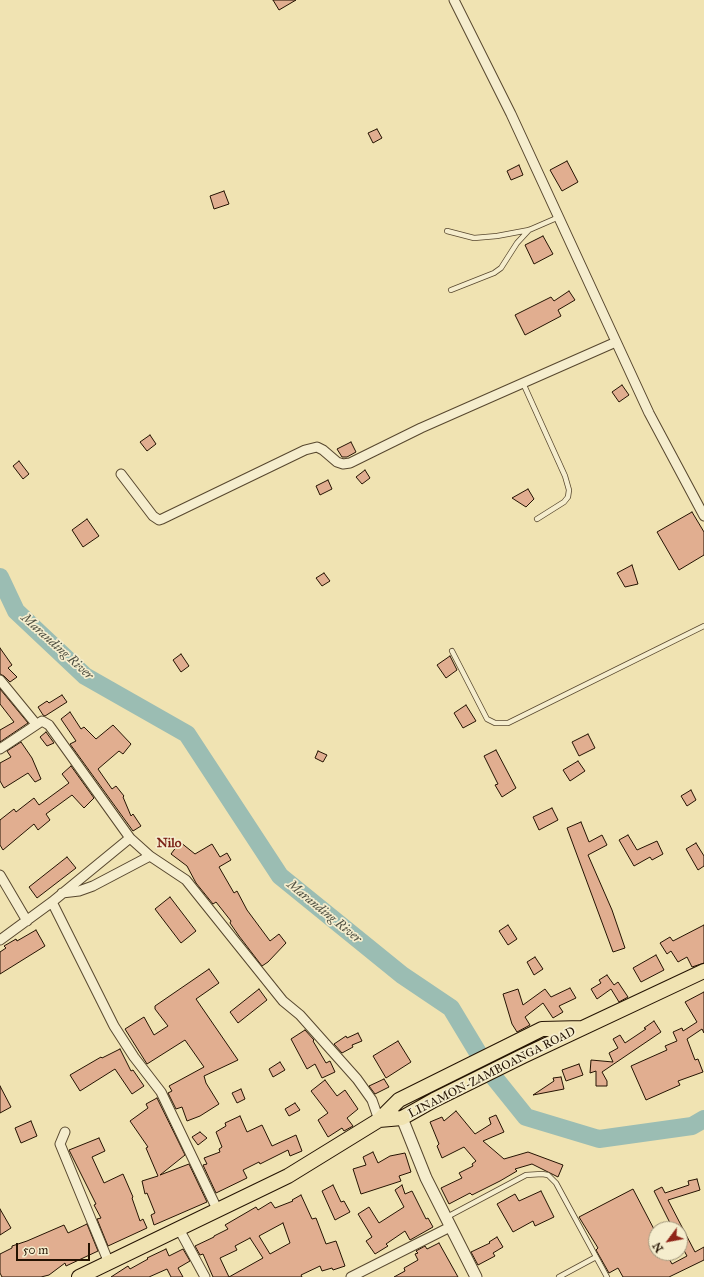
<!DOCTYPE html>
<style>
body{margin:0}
#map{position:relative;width:704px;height:1277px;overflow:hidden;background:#f0e3b2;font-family:"IM FELL Great Primer",serif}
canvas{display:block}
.north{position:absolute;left:648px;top:1221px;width:40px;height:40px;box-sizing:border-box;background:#f5edcd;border:1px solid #a1967c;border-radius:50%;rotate:238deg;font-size:11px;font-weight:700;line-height:16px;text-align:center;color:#241302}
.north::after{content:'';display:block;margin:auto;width:14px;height:18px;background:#8f2418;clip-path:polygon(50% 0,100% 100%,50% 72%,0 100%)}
.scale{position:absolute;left:16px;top:1243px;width:74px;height:18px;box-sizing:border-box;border:2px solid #241302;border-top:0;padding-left:5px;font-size:12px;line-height:14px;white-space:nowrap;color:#241302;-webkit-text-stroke:3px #f5edcd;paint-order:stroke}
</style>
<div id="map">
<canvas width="704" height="1277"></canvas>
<div class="north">N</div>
<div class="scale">50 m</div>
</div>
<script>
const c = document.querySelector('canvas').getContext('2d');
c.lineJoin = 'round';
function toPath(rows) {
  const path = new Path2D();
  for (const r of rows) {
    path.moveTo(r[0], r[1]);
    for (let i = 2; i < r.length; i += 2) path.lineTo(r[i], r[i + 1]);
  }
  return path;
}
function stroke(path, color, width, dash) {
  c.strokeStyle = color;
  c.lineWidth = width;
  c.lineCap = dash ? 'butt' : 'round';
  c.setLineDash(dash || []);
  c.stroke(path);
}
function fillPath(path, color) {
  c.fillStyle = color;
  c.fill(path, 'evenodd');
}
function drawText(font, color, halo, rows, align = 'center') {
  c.font = font + ' "IM FELL Great Primer",serif';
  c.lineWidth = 3.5;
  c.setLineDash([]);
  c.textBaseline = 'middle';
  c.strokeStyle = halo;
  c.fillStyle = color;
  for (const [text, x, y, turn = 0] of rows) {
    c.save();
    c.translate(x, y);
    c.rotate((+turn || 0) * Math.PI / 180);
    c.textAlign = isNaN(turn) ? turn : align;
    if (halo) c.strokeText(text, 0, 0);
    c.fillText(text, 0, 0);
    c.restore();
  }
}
const river = toPath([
 [0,577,16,611,85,676,187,734,280,876,402,975,451,1008,489,1071,526,1117,599,1139,692,1126,704,1119]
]);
const building = toPath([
 [273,0,296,0,279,10,273,0],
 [377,129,382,138,373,143,368,133,377,129],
 [567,161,578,182,562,191,550,170,567,161],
 [519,165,523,175,511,180,507,171,519,165],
 [224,191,229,204,214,209,210,196,224,191],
 [543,236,553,254,534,264,525,245,543,236],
 [569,291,575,300,558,310,561,316,525,335,515,315,551,297,554,301,569,291],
 [622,385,629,395,619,402,612,392,622,385],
 [150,435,156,444,147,451,140,442,150,435],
 [351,442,356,452,347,457,342,457,337,449,351,442],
 [19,461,29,474,23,479,13,466,19,461],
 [365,470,370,478,362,484,356,477,365,470],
 [328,480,332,489,320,495,316,486,328,480],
 [528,489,534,499,526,507,512,498,528,489],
 [692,512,704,532,704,555,679,570,657,532,692,512],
 [87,519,99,536,83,547,72,530,87,519],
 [632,565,638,584,625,587,617,573,632,565],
 [324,573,330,581,322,586,316,578,324,573],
 [0,648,12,665,8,668,17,677,10,682,4,676,0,674,0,648],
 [181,654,189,666,181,672,173,660,181,654],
 [450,656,457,670,446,678,437,665,450,656],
 [0,689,28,723,0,742,0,730,14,722,0,704,0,689],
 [62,695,67,702,45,716,43,715,38,707,47,701,49,703,62,695],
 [466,705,476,721,463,728,454,713,466,705],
 [70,712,81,729,84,727,96,739,113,725,131,744,123,754,119,751,98,769,112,789,116,786,124,796,123,797,131,816,133,814,141,826,133,831,70,744,76,741,61,719,70,712],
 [46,732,54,743,47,746,40,737,46,732],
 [588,734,595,748,579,756,572,742,588,734],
 [21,742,32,758,41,779,35,782,28,773,4,788,0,781,0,763,11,757,7,751,21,742],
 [496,750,516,788,502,797,495,785,498,784,484,756,496,750],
 [318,751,327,755,323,762,315,758,318,751],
 [578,761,585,771,570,781,563,770,578,761],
 [71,766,94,798,84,808,72,795,46,814,50,820,38,830,34,824,3,850,0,845,0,820,14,809,16,812,34,798,39,805,69,783,62,774,71,766],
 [691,790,696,800,687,806,681,796,691,790],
 [552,808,558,820,539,830,533,817,552,808],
 [581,822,589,842,602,835,607,845,588,855,612,910,625,948,613,952,567,828,581,822],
 [628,835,637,850,657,841,663,854,652,860,650,857,634,866,619,840,628,835],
 [180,842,195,854,212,844,220,857,227,853,231,860,219,867,234,893,237,891,247,910,270,941,279,934,286,943,268,962,262,966,239,936,230,923,231,921,216,902,213,904,196,883,187,866,171,854,180,842],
 [696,843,704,856,704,866,698,870,686,849,696,843],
 [67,857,76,868,37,898,29,887,67,857],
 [170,897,196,931,181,943,155,909,170,897],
 [508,925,517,939,508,945,499,931,508,925],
 [704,925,704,963,692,967,687,957,678,962,671,951,667,954,660,943,670,937,673,941,704,925],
 [36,930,45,946,0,974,0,952,6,948,4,946,16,939,17,941,36,930],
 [656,955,664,970,641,982,633,968,656,955],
 [535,957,543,969,534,975,527,962,535,957],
 [209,969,219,983,196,999,238,1060,204,1076,206,1083,219,1104,200,1116,187,1121,182,1107,176,1109,168,1093,172,1091,169,1086,204,1067,185,1040,147,1064,125,1029,144,1017,154,1035,168,1026,155,1009,155,1006,209,969],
 [607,975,614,985,618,982,628,997,619,1002,611,989,597,999,591,989,601,983,599,980,607,975],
 [570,988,576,998,559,1006,563,1012,553,1018,543,1003,525,1017,530,1025,517,1032,512,1024,503,994,518,989,523,1005,545,989,551,997,570,988],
 [259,989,267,1000,238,1023,230,1012,259,989],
 [704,992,704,1033,702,1029,687,1039,695,1060,698,1059,703,1072,678,1081,680,1085,646,1100,631,1066,667,1050,665,1046,677,1041,673,1032,682,1028,683,1031,697,1022,685,1002,704,992],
 [654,1021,661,1032,602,1072,607,1081,607,1086,596,1086,596,1071,590,1073,591,1060,613,1062,609,1053,618,1048,613,1039,620,1035,625,1043,646,1029,644,1028,654,1021],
 [305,1030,314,1040,313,1041,326,1063,330,1061,335,1072,322,1078,315,1064,307,1069,291,1039,305,1030],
 [358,1033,362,1041,352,1045,353,1047,342,1053,334,1044,346,1036,347,1038,358,1033],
 [398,1041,411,1062,386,1078,373,1056,398,1041],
 [120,1049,131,1071,133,1070,144,1086,132,1094,115,1069,80,1091,70,1075,101,1057,102,1058,120,1049],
 [280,1062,285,1070,273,1077,269,1069,280,1062],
 [579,1064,583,1075,566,1081,562,1070,579,1064],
 [561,1077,564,1089,533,1095,554,1081,553,1078,561,1077],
 [384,1079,389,1087,375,1094,369,1086,384,1079],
 [325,1080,337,1096,345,1090,358,1109,347,1118,353,1126,344,1131,342,1128,328,1137,318,1120,328,1113,311,1091,325,1080],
 [0,1086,11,1107,0,1113,0,1086],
 [241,1089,245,1099,237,1103,232,1093,241,1089],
 [157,1098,185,1155,160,1175,189,1164,207,1202,154,1225,151,1215,155,1213,147,1193,145,1194,142,1181,158,1176,146,1148,148,1147,130,1121,148,1108,146,1104,157,1098],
 [295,1103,300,1110,289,1116,285,1109,295,1103],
 [456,1111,475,1134,491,1124,489,1118,496,1115,504,1132,483,1141,504,1159,528,1152,563,1165,558,1177,532,1164,515,1169,517,1171,500,1181,472,1195,470,1193,449,1204,441,1188,462,1178,459,1173,473,1166,472,1164,476,1161,464,1147,442,1158,437,1146,439,1144,430,1122,442,1117,444,1121,456,1111],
 [240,1116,247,1132,262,1125,272,1146,296,1135,302,1151,290,1156,288,1150,260,1164,259,1162,243,1170,247,1178,216,1193,203,1165,207,1164,204,1158,220,1152,219,1149,222,1147,216,1132,226,1126,225,1123,240,1116],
 [31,1121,37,1136,21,1143,15,1128,31,1121],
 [200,1132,207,1138,198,1145,192,1137,200,1132],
 [99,1138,105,1151,92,1157,104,1183,123,1174,133,1197,132,1198,140,1221,143,1219,147,1228,108,1246,97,1219,101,1218,94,1205,96,1204,69,1150,99,1138],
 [373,1152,378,1163,390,1156,405,1153,411,1172,399,1176,401,1181,361,1194,353,1169,366,1165,363,1157,373,1152],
 [697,1179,700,1190,668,1200,695,1252,704,1247,704,1260,669,1277,623,1277,618,1268,609,1273,596,1250,598,1248,579,1217,633,1189,656,1233,656,1253,666,1253,672,1264,687,1256,680,1243,680,1229,673,1229,654,1191,662,1187,665,1193,689,1185,688,1181,697,1179],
 [333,1185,341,1202,344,1201,350,1212,335,1220,322,1191,333,1185],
 [402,1185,405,1194,412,1191,426,1219,428,1218,433,1227,410,1240,405,1231,386,1244,388,1246,375,1254,366,1241,372,1237,358,1214,369,1207,379,1223,404,1207,395,1190,402,1185],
 [541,1191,554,1217,535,1226,533,1221,513,1232,497,1204,515,1194,519,1201,541,1191],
 [301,1195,312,1219,316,1218,326,1244,336,1241,345,1266,333,1270,332,1268,322,1271,320,1266,301,1275,302,1277,213,1277,203,1254,200,1255,195,1246,214,1237,214,1236,228,1229,225,1225,256,1207,258,1210,271,1202,275,1208,293,1201,292,1200,301,1195],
 [283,1223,290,1243,270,1254,259,1236,283,1223],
 [250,1238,263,1258,229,1277,220,1258,237,1250,235,1246,250,1238],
 [0,1209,11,1228,0,1235,0,1209],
 [87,1224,98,1251,66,1266,65,1263,49,1275,41,1277,2,1277,0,1273,0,1254,12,1248,12,1246,27,1241,64,1225,68,1233,87,1224],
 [497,1237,503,1247,493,1253,495,1256,478,1265,471,1252,490,1243,489,1242,497,1237],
 [439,1243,458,1277,394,1277,405,1271,404,1268,418,1260,415,1254,418,1253,416,1251,425,1246,427,1249,439,1243],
 [166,1249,169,1256,183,1249,190,1261,178,1268,183,1277,171,1277,167,1269,149,1277,111,1277,128,1266,130,1269,148,1259,147,1258,166,1249]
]);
const service = toPath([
 [447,231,474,238,497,236,529,230,559,217],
 [451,290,494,273,501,268,517,243,529,230],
 [523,383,565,476,569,490,568,497,564,502,537,519],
 [452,651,487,719,495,723,508,723,704,626],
 [447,1217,526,1175,542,1174,548,1175,556,1183,607,1277],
 [559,1277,596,1257]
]);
const minor = toPath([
 [454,0,511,114,649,413,704,516],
 [121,474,153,516,159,520,162,519,305,450,317,447,323,450,337,462,343,464,350,463,421,428,616,342],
 [0,680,36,724],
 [0,749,42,721,49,725,130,838,150,856,186,880,283,1001,300,1015,357,1079,372,1100,379,1120],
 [0,875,27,921],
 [62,893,79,891,93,886,150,856],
 [52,902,114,1026,134,1057,161,1092,218,1211],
 [0,940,52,902,130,838],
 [65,1132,60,1144,109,1263],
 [179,1229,205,1277],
 [351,1277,450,1227]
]);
const tertiary = toPath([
 [402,1118,426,1178,476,1277]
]);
const trunk = toPath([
 [379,1120,402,1118,434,1100,523,1056,704,971],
 [79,1277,288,1176,379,1120,399,1100,542,1029,582,1028]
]);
const streetNames = [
 ["LINAMON-ZAMBOANGA ROAD",492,1073,-27]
];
const waterNames = [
 ["Maranding River",57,647,42],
 ["Maranding River",324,912,39]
];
const neighbourhoodNames = [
 ["Nilo",169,844]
];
stroke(river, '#9bbdb3', 18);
fillPath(building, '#e1ae90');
stroke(building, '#241302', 1);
stroke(service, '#57472e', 6);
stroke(minor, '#57472e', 11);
stroke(tertiary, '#57472e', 13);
stroke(trunk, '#241302', 16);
stroke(service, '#f5edcd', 4.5);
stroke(minor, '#f5edcd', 9);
stroke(tertiary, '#f5edcd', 11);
stroke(trunk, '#f0e3b2', 14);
drawText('12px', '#241302', '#f5edcd', streetNames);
drawText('italic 13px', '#4e4e40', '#f5edcd', waterNames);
drawText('bold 13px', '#7a1f14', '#f5edcd', neighbourhoodNames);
</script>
